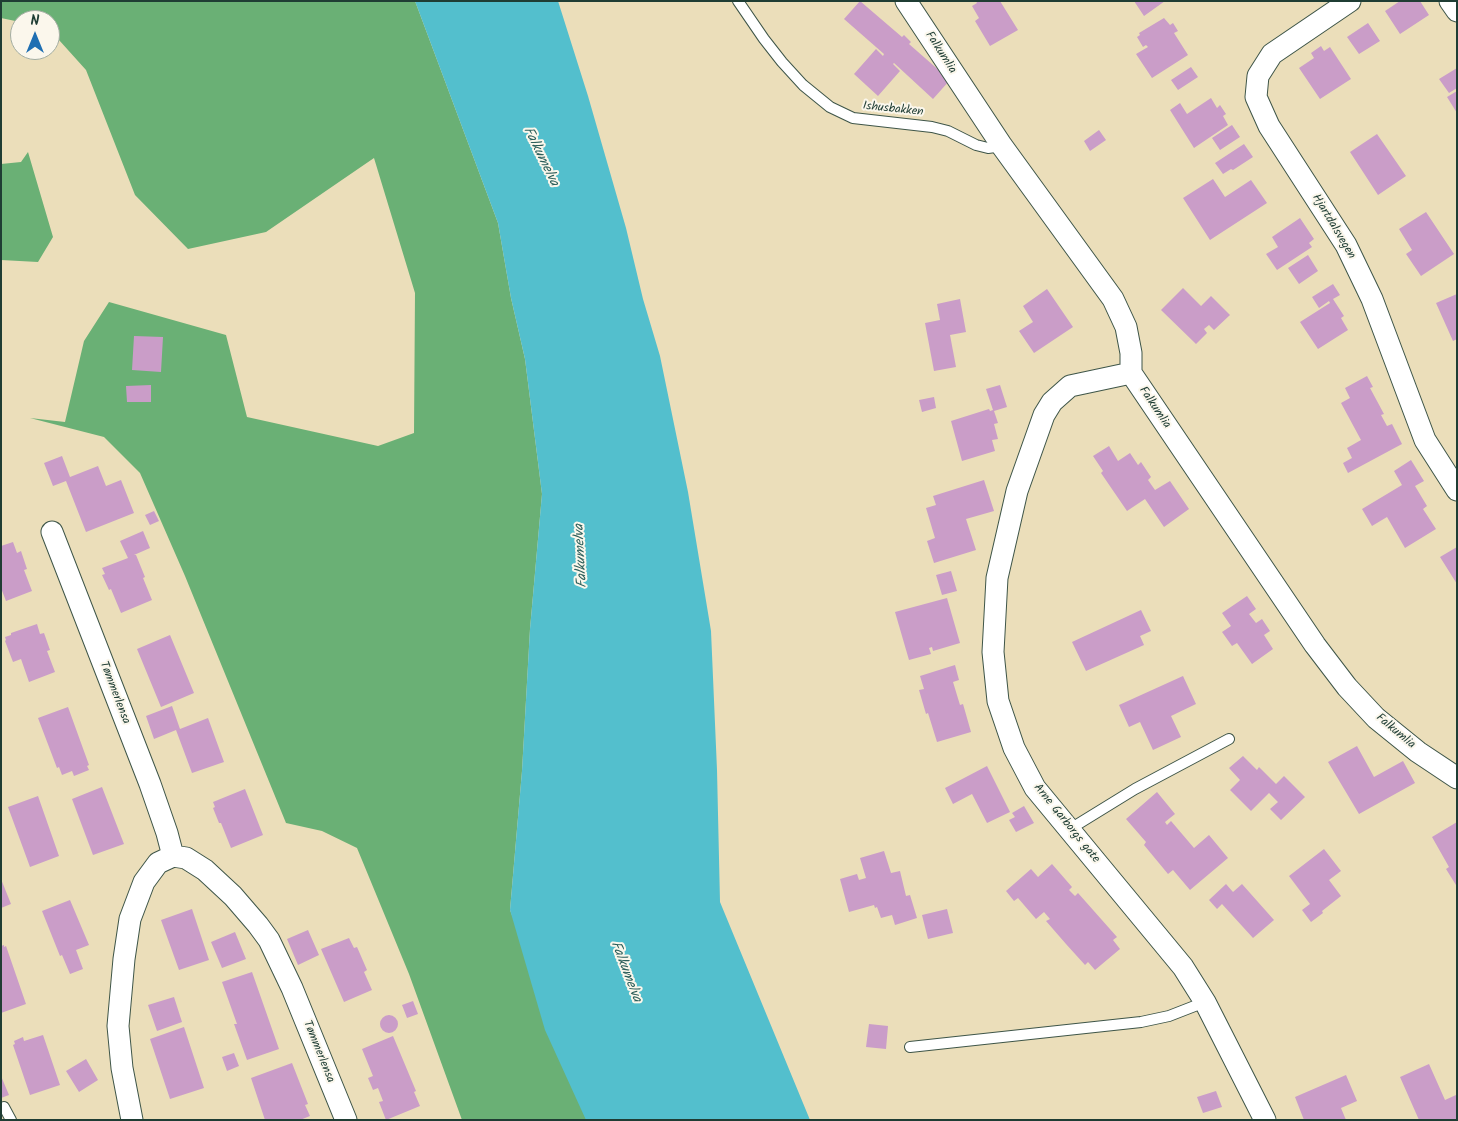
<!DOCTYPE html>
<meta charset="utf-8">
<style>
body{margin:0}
#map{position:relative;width:1458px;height:1121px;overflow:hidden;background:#ebdeba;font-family:Kalam,sans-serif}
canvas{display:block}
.frame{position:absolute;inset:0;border:2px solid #1f3d34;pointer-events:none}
.north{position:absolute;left:10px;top:10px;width:50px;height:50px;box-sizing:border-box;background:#fbf7ec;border:1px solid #a3ada2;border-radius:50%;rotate:0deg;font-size:14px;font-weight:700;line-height:20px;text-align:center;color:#1f3d34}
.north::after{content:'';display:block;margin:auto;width:18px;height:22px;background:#1f6fb2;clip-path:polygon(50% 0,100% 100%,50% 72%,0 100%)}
</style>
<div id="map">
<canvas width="1458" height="1121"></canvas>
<div class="frame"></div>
<div class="north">N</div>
</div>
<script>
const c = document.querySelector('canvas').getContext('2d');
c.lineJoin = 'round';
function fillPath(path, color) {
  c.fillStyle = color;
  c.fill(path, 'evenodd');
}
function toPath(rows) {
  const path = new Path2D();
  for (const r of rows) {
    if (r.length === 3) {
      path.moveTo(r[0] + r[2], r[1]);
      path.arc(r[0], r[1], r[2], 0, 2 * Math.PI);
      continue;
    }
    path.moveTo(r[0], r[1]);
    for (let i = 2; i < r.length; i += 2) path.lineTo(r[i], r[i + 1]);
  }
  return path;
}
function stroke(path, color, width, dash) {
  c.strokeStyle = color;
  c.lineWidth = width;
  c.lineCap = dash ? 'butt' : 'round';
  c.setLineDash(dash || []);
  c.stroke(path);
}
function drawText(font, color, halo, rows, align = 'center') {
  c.font = font + ' Kalam,sans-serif';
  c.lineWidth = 4;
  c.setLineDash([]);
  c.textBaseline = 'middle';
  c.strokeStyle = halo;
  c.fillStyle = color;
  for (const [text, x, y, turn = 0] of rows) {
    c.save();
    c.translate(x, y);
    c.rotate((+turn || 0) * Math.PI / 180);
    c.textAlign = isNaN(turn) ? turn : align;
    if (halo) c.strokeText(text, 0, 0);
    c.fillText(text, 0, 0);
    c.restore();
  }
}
const forest = toPath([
 [1,1,415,1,498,223,511,298,525,359,542,494,530,629,522,771,510,910,593,1120,462,1120,409,974,357,848,322,831,286,823,185,576,140,473,104,437,30,418,65,422,84,341,109,302,226,335,247,417,378,446,414,433,415,293,374,158,266,232,188,249,135,195,86,70,50,30,50,20,20,20,20,22,1,18],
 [28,152,53,237,38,262,1,260,1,164,21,162]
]);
const water = toPath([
 [415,1,558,1,588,96,626,228,643,299,660,356,688,492,711,631,717,770,720,902,810,1120,586,1120,545,1030,510,910,522,771,530,629,542,494,525,359,511,298,498,223]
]);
const building = toPath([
 [860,1,902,37,904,35,911,42,909,44,950,80,933,99,894,63,893,64,900,71,878,96,854,74,876,49,883,56,884,54,844,19],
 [976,1,1000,1,1018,30,990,46,975,21,979,18,972,6,977,3],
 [1134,1,1165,1,1144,16],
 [1400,1,1420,1,1429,15,1400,34,1385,11],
 [1164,18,1170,25,1173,23,1178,31,1174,33,1188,55,1152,78,1136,54,1148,47,1146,45,1143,47,1137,37,1140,35,1139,33],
 [1368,23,1380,41,1359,54,1347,37],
 [1321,46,1324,51,1330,47,1351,79,1320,99,1299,68,1314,58,1311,53],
 [1191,67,1198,77,1178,90,1171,80],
 [1457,68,1457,88,1449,93,1439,79],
 [1457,91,1457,113,1447,97],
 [1211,98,1217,108,1220,105,1226,114,1223,116,1228,125,1194,148,1170,110,1180,103,1187,114],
 [1232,125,1240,137,1220,150,1212,138],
 [1099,130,1106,140,1090,151,1084,141],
 [1377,134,1406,176,1378,195,1350,152],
 [1244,144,1253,157,1233,170,1231,169,1223,174,1215,163],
 [1213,179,1225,197,1251,180,1267,203,1210,240,1183,198],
 [1426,212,1454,254,1421,276,1406,254,1412,250,1399,229],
 [1300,218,1314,239,1309,243,1312,247,1277,270,1266,254,1278,247,1272,237],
 [1308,255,1318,271,1299,284,1288,268],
 [1333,284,1340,295,1333,299,1344,316,1341,318,1348,330,1318,349,1300,322,1330,303,1329,301,1319,308,1312,297],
 [1183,288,1201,306,1211,296,1230,315,1214,330,1209,325,1204,329,1207,333,1196,344,1161,310],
 [1047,289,1073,327,1034,353,1019,331,1033,322,1023,306],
 [1457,294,1457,339,1453,341,1436,303],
 [960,299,966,332,950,335,956,367,934,371,925,323,940,320,937,304],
 [134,336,163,337,161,372,132,370],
 [1367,376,1373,387,1370,388,1384,414,1381,415,1387,426,1392,424,1402,444,1348,473,1343,463,1352,458,1347,448,1361,440,1341,403,1350,398,1345,388],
 [151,385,151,402,127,402,126,386],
 [1000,385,1007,407,994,411,998,423,994,424,998,439,992,440,995,451,962,461,951,421,989,409,990,411,993,410,986,389],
 [934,397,936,408,922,412,919,400],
 [1109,446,1118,461,1130,453,1138,465,1141,462,1151,477,1148,480,1155,490,1170,481,1189,509,1164,527,1145,499,1127,511,1101,473,1103,471,1093,456],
 [62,456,70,477,98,466,106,486,121,480,134,513,86,532,66,481,53,486,44,463],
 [1411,460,1424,481,1415,486,1427,506,1423,509,1436,529,1405,548,1387,517,1372,526,1362,509,1402,485,1394,471],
 [984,480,994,511,966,519,976,550,934,563,927,541,935,538,926,508,936,505,933,496],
 [154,511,159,521,150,525,145,515],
 [143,531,150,548,134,555,136,555,145,577,143,578,152,600,121,613,111,589,109,590,102,575,105,574,102,568,128,558,120,541],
 [13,542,17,553,21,551,27,569,24,570,32,591,6,601,1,588,1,546],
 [1457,547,1457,584,1440,557],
 [951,571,957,591,942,595,936,575],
 [1247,596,1256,609,1249,614,1256,623,1262,619,1270,631,1264,635,1273,649,1252,664,1237,643,1232,646,1222,632,1231,626,1222,613],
 [947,598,960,643,933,651,932,647,929,648,931,654,909,660,895,612],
 [1141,610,1151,631,1140,636,1144,645,1086,671,1072,642],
 [37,624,40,634,44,633,50,650,47,651,55,672,29,682,21,659,13,662,5,641,6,640,5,637,11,635,11,633],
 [170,635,194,693,161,707,137,649],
 [955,665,959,680,953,682,960,705,963,704,971,732,937,742,928,713,926,714,919,690,924,689,920,676],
 [1183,676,1196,704,1171,716,1181,737,1153,750,1140,722,1129,727,1119,705],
 [172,706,180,729,208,718,224,762,192,773,176,730,154,739,146,716],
 [68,707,89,765,87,766,89,770,74,776,72,771,62,775,59,767,57,768,38,718],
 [1357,746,1374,777,1403,761,1415,783,1359,814,1328,762],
 [1243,756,1257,770,1259,767,1276,784,1284,776,1305,797,1281,820,1270,809,1278,802,1269,793,1251,811,1230,790,1240,780,1229,768],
 [987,766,1010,812,987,823,972,794,953,804,945,788],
 [102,787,124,844,93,855,72,799],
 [245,789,263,835,231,848,221,823,219,823,213,808,215,807,213,802],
 [1157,792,1175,814,1165,822,1167,825,1171,821,1194,848,1209,835,1228,858,1190,890,1173,870,1168,874,1144,845,1146,842,1126,819],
 [38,796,59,856,30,867,8,807],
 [1024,806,1034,823,1016,832,1009,820,1015,817,1012,813],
 [1457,822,1457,885,1456,885,1446,869,1449,867,1432,837],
 [1324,849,1341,871,1329,880,1341,896,1322,911,1323,913,1311,922,1302,910,1310,904,1289,876],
 [884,851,891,873,900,871,906,896,910,895,917,918,895,925,892,915,881,918,877,907,875,908,874,905,849,912,840,879,857,874,859,880,866,878,860,858],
 [1052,864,1072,887,1069,890,1075,896,1078,893,1117,937,1113,940,1120,949,1095,970,1088,962,1085,965,1066,944,1046,921,1050,919,1044,912,1036,919,1018,898,1014,901,1006,891,1031,869,1038,877],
 [1,879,11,904,1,908],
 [1226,884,1233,892,1242,884,1274,920,1253,938,1222,904,1217,909,1209,900],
 [70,900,89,945,76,950,83,969,70,974,62,955,60,956,42,911],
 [192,909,209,960,179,970,161,920],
 [947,909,953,933,928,939,922,915],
 [308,930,319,955,298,965,287,939],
 [235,932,246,959,222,968,211,942],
 [349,938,354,948,357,947,367,970,364,972,372,990,344,1002,321,949],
 [4,945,4,947,6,946,26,1004,1,1013,1,946],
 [252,972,279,1049,247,1060,234,1024,237,1024,222,982],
 [174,997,182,1022,157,1031,148,1005],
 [413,1001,418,1014,407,1018,402,1005],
 [389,1024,9],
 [869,1024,888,1026,886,1049,866,1047],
 [184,1027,204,1088,170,1099,150,1039],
 [43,1035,60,1085,30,1095,13,1045,15,1044,14,1041,23,1037,24,1041],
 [393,1036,416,1091,414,1092,420,1106,386,1120,379,1102,383,1101,378,1088,373,1090,368,1078,373,1076,362,1049],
 [234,1053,239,1066,227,1071,222,1057],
 [86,1059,98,1080,79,1092,66,1071],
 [292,1063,308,1104,305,1105,310,1116,300,1120,265,1120,251,1078],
 [1429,1064,1445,1100,1456,1095,1457,1120,1419,1120,1400,1077],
 [1346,1075,1357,1101,1341,1108,1346,1120,1304,1120,1295,1097],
 [1,1076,9,1095,1,1098],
 [1216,1091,1222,1107,1203,1113,1197,1097]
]);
const lane = toPath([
 [738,1,764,39,782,62,803,85,830,107,853,118,932,127,948,131,976,145,988,148,1002,146],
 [1070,829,1135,789,1229,739],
 [910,1047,1141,1022,1169,1016,1205,1002],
 [4,1107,11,1120]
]);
const street = toPath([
 [906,1,1002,146,1113,299,1126,327,1131,353,1131,373,1315,645,1347,687,1376,718,1418,752,1457,778],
 [1350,1,1272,54,1258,76,1256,97,1269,126,1346,245,1372,299,1425,440,1457,490],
 [1450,1,1457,11],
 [1131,373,1070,386,1052,402,1044,415,1017,491,997,578,993,652,998,701,1014,748,1035,788,1183,967,1205,1002,1265,1120],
 [52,532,150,784,167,833,173,856,158,863,144,882,130,919,124,959,118,1026,122,1068,132,1120],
 [173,856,186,858,205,870,233,896,258,925,269,940,292,988,346,1120]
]);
const streetNames = [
 ["Falkumlia",940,53,57],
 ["Ishusbakken",893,110,6],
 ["Hjartdalsvegen",1333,227,59],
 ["Falkumlia",1154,408,56],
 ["Tømmerlensa",114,693,69],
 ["Falkumlia",1395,732,40],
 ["Arne Garborgs gate",1066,824,51],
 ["Tømmerlensa",318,1052,68]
];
const waterNames = [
 ["Falkumelva",540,157,64],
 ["Falkumelva",582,556,-93],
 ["Falkumelva",625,972,69]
];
fillPath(forest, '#6ab075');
fillPath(water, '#53bfcd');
fillPath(building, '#ca9dc8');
stroke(lane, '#3e5548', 12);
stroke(street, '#3e5548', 23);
stroke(lane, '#fff', 10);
stroke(street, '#fff', 21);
drawText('12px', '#1f3d34', '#fbf7ec', streetNames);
drawText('italic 14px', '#2c5e5a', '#fbf7ec', waterNames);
</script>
